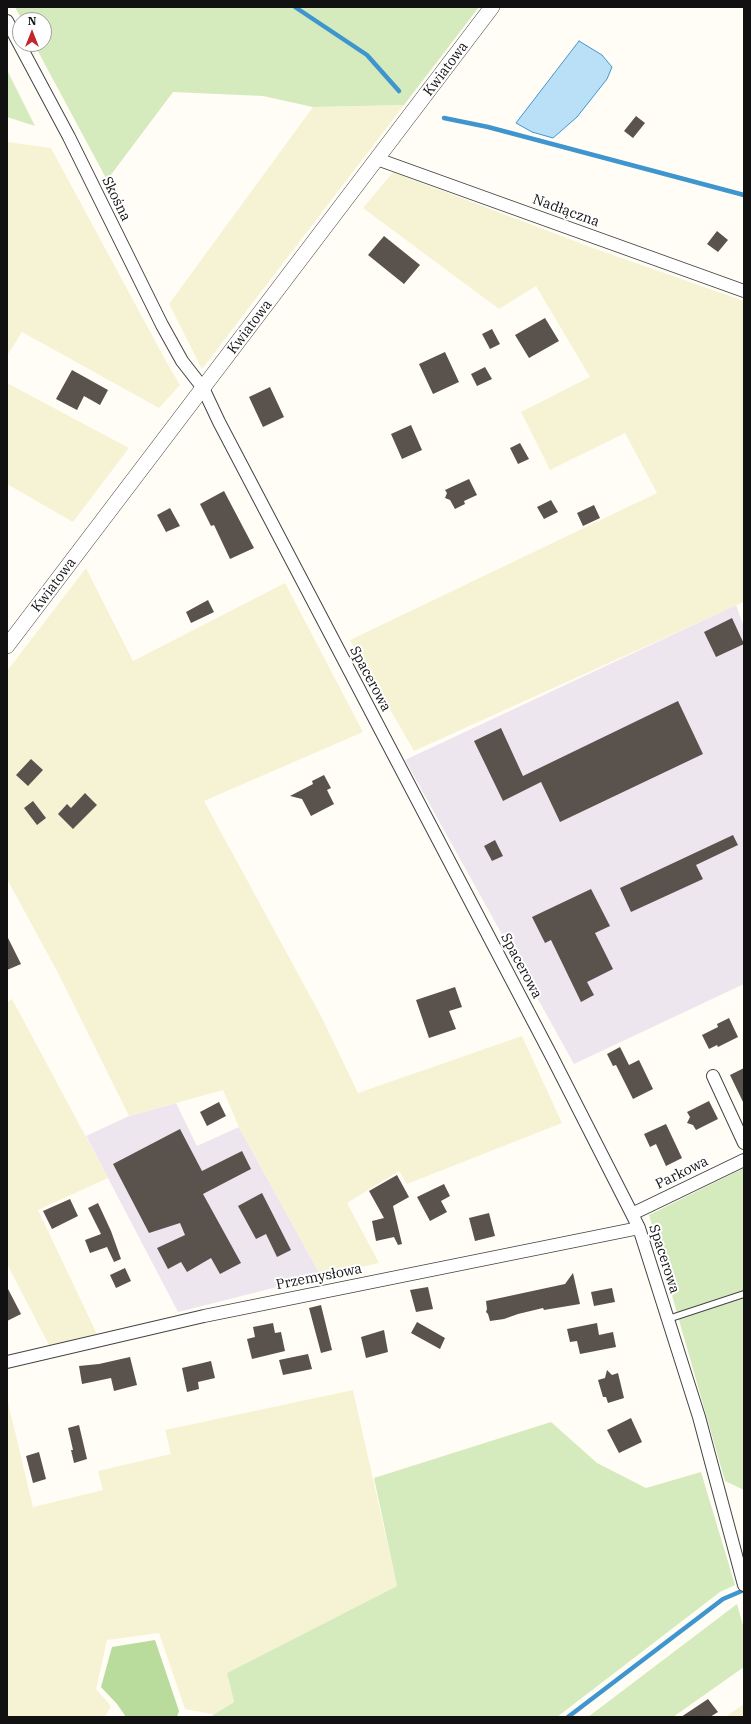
<!DOCTYPE html>
<meta charset="utf-8">
<style>
body{margin:0}
#map{position:relative;width:751px;height:1724px;overflow:hidden;background:#fffdf5;font-family:"IBM Plex Serif",serif}
canvas{display:block}
.frame{position:absolute;inset:0;border:8px solid #111;pointer-events:none}
.north{position:absolute;left:12px;top:12px;width:40px;height:40px;box-sizing:border-box;background:#fff;border:1px solid #a0a0a0;border-radius:50%;rotate:0deg;font-size:11px;font-weight:700;line-height:16px;text-align:center;color:#111}
.north::after{content:'';display:block;margin:auto;width:14px;height:18px;background:#c4262e;clip-path:polygon(50% 0,100% 100%,50% 72%,0 100%)}
</style>
<div id="map">
<canvas width="751" height="1724"></canvas>
<div class="frame"></div>
<div class="north">N</div>
</div>
<script>
const c = document.querySelector('canvas').getContext('2d');
c.lineJoin = 'round';
function fillPath(path, color) {
  c.fillStyle = color;
  c.fill(path, 'evenodd');
}
function toPath(rows) {
  const path = new Path2D();
  for (const r of rows) {
    path.moveTo(r[0], r[1]);
    for (let i = 2; i < r.length; i += 2) path.lineTo(r[i], r[i + 1]);
  }
  return path;
}
function stroke(path, color, width, dash) {
  c.strokeStyle = color;
  c.lineWidth = width;
  c.lineCap = dash ? 'butt' : 'round';
  c.setLineDash(dash || []);
  c.stroke(path);
}
function drawText(font, color, halo, rows, align = 'center') {
  c.font = font + ' "IBM Plex Serif",serif';
  c.lineWidth = 4;
  c.setLineDash([]);
  c.textBaseline = 'middle';
  c.strokeStyle = halo;
  c.fillStyle = color;
  for (const [text, x, y, turn = 0] of rows) {
    c.save();
    c.translate(x, y);
    c.rotate((+turn || 0) * Math.PI / 180);
    c.textAlign = isNaN(turn) ? turn : align;
    if (halo) c.strokeText(text, 0, 0);
    c.fillText(text, 0, 0);
    c.restore();
  }
}
const industrial = toPath([
 [736,605,744,627,744,984,574,1064,405,760],
 [176,1103,197,1146,239,1127,321,1276,178,1312,86,1136,129,1116]
]);
const farmland = toPath([
 [404,105,202,369,169,304,313,107],
 [7,142,51,148,167,363,180,385,159,408,22,332,7,356],
 [393,172,593,248,744,301,744,602,414,751,350,640,657,493,625,433,550,470,521,412,590,377,536,286,499,309,363,208],
 [7,383,129,448,73,522,7,484],
 [86,568,133,661,285,583,363,732,204,801,321,1016,358,1093,522,1036,562,1123,407,1184,399,1171,347,1203,379,1263,321,1276,239,1127,223,1090,129,1116,58,973,7,879,7,671],
 [12,999,108,1178,38,1210,97,1334,50,1347,7,1264,7,1002],
 [353,1390,397,1586,227,1673,234,1702,217,1715,185,1709,159,1633,107,1640,96,1689,111,1706,105,1717,7,1717,7,1398,33,1507,103,1490,98,1471,171,1454,165,1430],
 [744,1704,744,1717,725,1717]
]);
const green = toPath([
 [15,7,479,7,404,105,313,107,263,96,173,92,107,180,34,44,44,44,44,20,22,20],
 [7,70,35,126,7,117],
 [744,1168,744,1490,725,1481,649,1215],
 [551,1422,597,1463,646,1488,701,1472,735,1585,720,1592,557,1717,210,1717,234,1702,227,1673,397,1586,374,1478],
 [737,1604,744,1629,744,1667,673,1717,588,1717]
]);
const forest = toPath([
 [155,1640,179,1711,177,1717,126,1717,117,1704,101,1687,112,1647]
]);
const water = toPath([
 [579,41,602,55,612,67,607,79,577,117,553,138,532,132,516,123,579,41]
]);
const stream = toPath([
 [295,7,367,55,399,91],
 [444,118,488,127,744,195],
 [568,1717,723,1599,744,1590]
]);
const building = toPath([
 [636,116,645,123,633,138,624,131],
 [717,231,728,240,718,252,707,244],
 [384,236,420,265,404,284,368,255],
 [545,318,559,341,529,358,515,335],
 [492,329,500,344,490,349,482,334],
 [445,352,459,382,433,394,419,364],
 [485,367,492,379,477,386,471,374],
 [72,370,108,390,100,405,84,396,77,410,56,399],
 [270,387,284,417,263,427,249,397],
 [411,425,422,450,402,459,391,434],
 [520,443,529,459,518,464,510,448],
 [469,479,477,495,464,501,465,504,455,509,450,500,445,498,447,493,445,490],
 [224,491,254,548,230,559,214,525,211,526,200,504],
 [551,500,558,512,544,519,537,507],
 [594,505,600,518,583,526,577,513],
 [170,508,180,526,166,532,157,515],
 [208,600,214,612,191,623,186,612],
 [732,618,744,644,716,657,704,632],
 [678,701,703,754,560,822,541,782,503,801,474,741,501,728,523,776],
 [31,759,43,770,28,786,16,775],
 [324,775,331,788,327,790,334,804,311,816,302,799,290,796,313,784,312,781],
 [85,793,97,805,73,829,58,814,67,804,71,808],
 [33,801,46,818,37,825,24,808],
 [733,835,738,845,696,865,703,879,631,912,620,888],
 [495,840,503,856,492,861,484,846],
 [591,889,610,926,595,933,613,969,587,982,594,995,581,1002,551,940,545,943,532,917],
 [7,936,21,964,7,970],
 [455,987,462,1007,449,1011,456,1029,429,1038,416,1000],
 [729,1018,738,1037,718,1047,717,1045,709,1049,702,1035,718,1027,717,1024],
 [620,1047,629,1065,639,1060,653,1089,633,1099,616,1065,613,1066,607,1054],
 [744,1068,744,1104,730,1075],
 [709,1101,718,1119,696,1130,693,1125,687,1123,690,1117,687,1112],
 [219,1102,226,1116,207,1126,200,1112],
 [666,1124,682,1158,666,1166,656,1144,650,1147,644,1134],
 [180,1129,202,1171,242,1151,251,1169,203,1194,241,1263,220,1274,211,1258,187,1272,181,1262,168,1269,157,1248,185,1235,180,1223,149,1233,113,1164],
 [397,1175,409,1197,393,1206,402,1244,398,1245,394,1237,376,1241,372,1221,384,1218,369,1191],
 [444,1184,450,1196,441,1201,447,1212,430,1221,417,1197],
 [262,1193,291,1250,277,1257,266,1234,256,1239,238,1206],
 [70,1199,78,1216,52,1229,43,1211],
 [98,1203,111,1231,121,1259,114,1262,107,1247,90,1253,85,1240,101,1234,88,1208],
 [489,1213,495,1236,475,1241,469,1218],
 [125,1268,131,1281,116,1288,110,1275],
 [573,1273,580,1304,544,1310,543,1308,518,1314,504,1319,490,1321,488,1314,486,1312,487,1309,486,1301,565,1284],
 [7,1287,21,1314,7,1321],
 [428,1287,433,1309,416,1312,410,1290],
 [612,1288,615,1302,594,1306,591,1292],
 [321,1305,332,1350,321,1353,309,1308],
 [417,1322,445,1338,440,1349,411,1333],
 [273,1323,275,1333,281,1332,285,1351,252,1359,247,1339,255,1337,253,1327],
 [597,1323,599,1335,613,1332,616,1347,580,1354,577,1341,570,1342,567,1329],
 [384,1330,388,1352,366,1358,361,1337],
 [308,1354,312,1369,283,1375,279,1360],
 [130,1357,137,1385,114,1391,111,1378,82,1384,79,1366,99,1364],
 [211,1361,215,1378,198,1382,199,1389,187,1392,182,1368],
 [607,1370,612,1375,618,1373,624,1398,608,1403,606,1397,603,1397,598,1380,605,1378],
 [631,1418,642,1442,619,1453,607,1430],
 [79,1425,87,1459,74,1463,71,1450,73,1450,68,1428],
 [39,1452,46,1479,33,1483,26,1456],
 [708,1699,718,1712,710,1717,681,1717]
]);
const service = toPath([
 [668,1319,744,1294]
]);
const minor = toPath([
 [7,21,69,137,162,325,182,361,203,388,219,422,552,1057,632,1214,639,1228,699,1417,744,1585],
 [377,159,744,291],
 [713,1076,744,1143],
 [632,1214,744,1160],
 [7,1362,204,1316,639,1228]
]);
const tertiary = toPath([
 [7,646,492,7]
]);
const streetNames = [
 ["Kwiatowa",446,69,-53],
 ["Skośna",116,199,64],
 ["Nadłączna",566,211,20],
 ["Kwiatowa",250,327,-53],
 ["Kwiatowa",54,585,-53],
 ["Spacerowa",370,679,62],
 ["Spacerowa",521,966,62],
 ["Parkowa",682,1173,-26],
 ["Spacerowa",664,1259,72],
 ["Przemysłowa",319,1277,-11]
];
fillPath(industrial, '#eee6ef');
fillPath(farmland, '#f6f3d4');
fillPath(green, '#d5ebbd');
fillPath(forest, '#b9dc9c');
fillPath(water, '#b9e0f7');
stroke(water, '#3f96cf', 1);
stroke(stream, '#3f96cf', 4.5);
fillPath(building, '#5a524d');
stroke(service, '#444', 8);
stroke(minor, '#444', 14);
stroke(tertiary, '#444', 16);
stroke(service, '#fff', 6);
stroke(minor, '#fff', 12);
stroke(tertiary, '#fff', 15);
drawText('14px', '#111', '#fff', streetNames);
</script>
